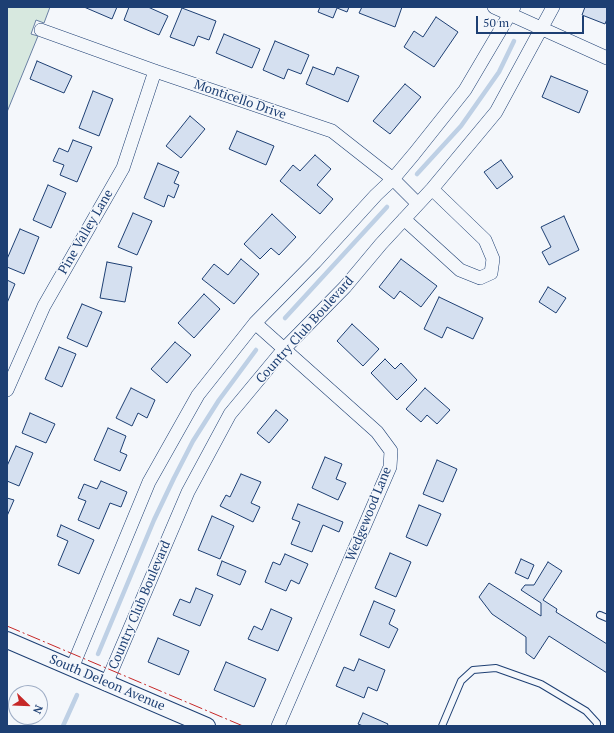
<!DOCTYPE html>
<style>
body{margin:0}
#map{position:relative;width:614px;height:733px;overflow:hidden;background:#f4f7fb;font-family:"PT Serif",serif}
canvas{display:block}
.frame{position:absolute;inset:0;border:8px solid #1d3f73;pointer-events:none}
.north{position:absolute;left:8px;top:685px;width:40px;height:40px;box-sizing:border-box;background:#f4f7fb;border:1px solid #9eadc5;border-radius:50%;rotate:113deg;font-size:11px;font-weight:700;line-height:16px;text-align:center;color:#1d3f73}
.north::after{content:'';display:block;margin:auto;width:14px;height:18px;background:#c62828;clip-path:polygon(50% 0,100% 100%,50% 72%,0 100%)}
.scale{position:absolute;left:476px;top:16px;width:108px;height:18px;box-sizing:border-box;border:2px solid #1d3f73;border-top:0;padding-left:5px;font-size:12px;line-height:14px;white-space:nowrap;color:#1d3f73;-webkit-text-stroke:3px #f4f7fb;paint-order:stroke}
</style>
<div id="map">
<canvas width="614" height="733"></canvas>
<div class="frame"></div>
<div class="north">N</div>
<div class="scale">50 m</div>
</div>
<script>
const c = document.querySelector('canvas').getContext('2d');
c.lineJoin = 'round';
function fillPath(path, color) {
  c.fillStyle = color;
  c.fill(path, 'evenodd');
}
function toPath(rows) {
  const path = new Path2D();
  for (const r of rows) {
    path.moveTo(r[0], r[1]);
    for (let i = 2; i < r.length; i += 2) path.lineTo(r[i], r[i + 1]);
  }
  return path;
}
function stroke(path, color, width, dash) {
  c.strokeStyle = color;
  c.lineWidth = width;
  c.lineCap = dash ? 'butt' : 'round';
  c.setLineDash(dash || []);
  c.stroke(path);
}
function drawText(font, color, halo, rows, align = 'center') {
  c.font = font + ' "PT Serif",serif';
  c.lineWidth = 3;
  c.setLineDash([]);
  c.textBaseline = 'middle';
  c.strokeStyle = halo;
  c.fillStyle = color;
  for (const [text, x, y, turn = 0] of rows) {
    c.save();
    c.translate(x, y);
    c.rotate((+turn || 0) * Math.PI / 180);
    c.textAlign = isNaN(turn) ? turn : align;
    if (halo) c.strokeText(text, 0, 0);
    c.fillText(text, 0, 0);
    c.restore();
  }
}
const green = toPath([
 [7,7,50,7,44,23,36,20,31,34,38,36,7,112,7,7]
]);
const stream = toPath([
 [417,174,461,126,499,72,514,41],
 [285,318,387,207],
 [98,654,154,520,174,478,193,441,219,400,256,350],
 [63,726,77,695]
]);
const building = toPath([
 [84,7,117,7,112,19,84,7],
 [129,7,148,7,168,16,159,35,124,20,129,7],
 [320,7,349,7,347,12,337,8,333,18,318,12,320,7],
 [362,7,402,7,395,27,359,13,362,7],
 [585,7,607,7,607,19,605,24,582,15,585,7],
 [182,8,216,21,209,40,198,36,194,46,170,37,182,8],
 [436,17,458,32,434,67,404,47,414,31,423,37,436,17],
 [224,34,260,49,252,68,216,53,224,34],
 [275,41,309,55,301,74,288,69,284,79,263,70,275,41],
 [37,61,72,76,64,93,30,79,37,61],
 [313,67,334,75,337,67,359,76,348,102,306,84,313,67],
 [551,76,588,91,579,113,542,97,551,76],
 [405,84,421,97,390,134,373,121,405,84],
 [93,91,113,99,99,136,79,128,93,91],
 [190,116,205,129,181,158,166,146,190,116],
 [237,131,274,146,266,165,229,149,237,131],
 [73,140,92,147,77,182,60,175,64,165,53,161,59,148,68,152,73,140],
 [315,155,331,169,317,185,333,199,320,214,280,181,293,165,300,171,315,155],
 [501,160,513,177,497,189,484,172,501,160],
 [158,163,179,172,174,183,179,185,174,198,168,195,164,207,144,198,158,163],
 [48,185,66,193,51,228,33,220,48,185],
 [133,213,152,221,137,255,118,247,133,213],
 [272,214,296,237,279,255,271,248,260,259,244,244,272,214],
 [564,216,579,250,549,265,542,252,551,247,541,227,564,216],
 [20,229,39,237,24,274,7,267,7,259,20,229],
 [241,259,259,274,234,304,202,279,214,264,228,275,241,259],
 [401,259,437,286,421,307,400,291,394,299,379,287,401,259],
 [107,262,132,267,125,302,100,298,107,262],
 [7,280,15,284,7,303,7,280],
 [548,287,566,298,556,313,539,302,548,287],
 [204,294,220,309,194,338,178,323,204,294],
 [439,297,483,318,473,339,447,327,442,338,424,329,439,297],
 [82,304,102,312,87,347,67,338,82,304],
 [352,324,379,349,363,366,337,341,352,324],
 [175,342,191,355,167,383,151,369,175,342],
 [59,347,76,354,62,387,45,379,59,347],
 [385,359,395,369,401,363,417,380,397,400,371,373,385,359],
 [131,388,155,400,147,418,138,413,132,426,116,418,131,388],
 [425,388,450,410,437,424,427,415,421,422,406,409,425,388],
 [276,410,288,420,269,443,257,433,276,410],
 [30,413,55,424,46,443,22,433,30,413],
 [108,428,126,436,120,452,127,455,120,471,94,460,108,428],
 [16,446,33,453,19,486,7,481,7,466,16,446],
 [325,457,342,464,336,479,346,483,338,500,312,488,325,457],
 [437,460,457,469,443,502,423,494,437,460],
 [241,474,261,482,251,503,260,507,253,522,220,506,226,495,230,497,241,474],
 [101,481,127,492,121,507,110,503,99,529,78,520,86,501,78,498,84,484,97,489,101,481],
 [7,498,14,500,7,516,7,498],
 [298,504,343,522,339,532,323,525,312,552,291,544,300,522,292,519,298,504],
 [419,505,441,514,427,546,406,537,419,505],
 [212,516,234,526,220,559,198,550,212,516],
 [61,525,94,540,79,574,58,565,68,541,57,536,61,525],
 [390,553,411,562,396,597,375,588,390,553],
 [285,554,308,564,299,584,291,580,286,591,265,582,273,562,280,565,285,554],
 [521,559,534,565,528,579,515,573,521,559],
 [222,561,246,571,240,585,217,575,222,561],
 [548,562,562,571,543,600,557,609,556,612,607,644,607,673,549,636,534,659,526,653,526,637,492,614,479,597,489,583,541,616,541,603,521,590,525,585,534,585,548,562],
 [196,588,213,595,200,626,173,615,180,599,190,603,196,588],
 [374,601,395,610,389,624,398,629,389,648,360,635,374,601],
 [271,609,292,618,278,651,248,639,254,626,262,630,271,609],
 [158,638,189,651,179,675,148,662,158,638],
 [359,659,385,670,377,691,368,687,364,698,336,686,344,667,354,671,359,659],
 [226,662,266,679,254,707,214,690,226,662],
 [363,713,388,724,387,726,363,726,358,724,363,713]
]);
const service = toPath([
 [600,615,607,618],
 [442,726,461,681,473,670,496,668,541,684,586,711,597,723,597,726]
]);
const minor = toPath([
 [494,7,607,58],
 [41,30,155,71,332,131,393,179,418,204],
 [404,219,460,270,480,278,491,273,493,259,485,240,432,189],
 [255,323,377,432,391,451,390,467,278,726],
 [7,390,44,306,123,168,155,71],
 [72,668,149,482,198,395,255,323,315,262,376,195,393,179,414,154,465,90,514,7],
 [106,684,188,492,230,414,284,349,345,287,381,244,432,189,496,112,553,7]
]);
const tertiary = toPath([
 [7,640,207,726]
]);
const power = toPath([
 [7,626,243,726]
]);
const streetNames = [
 ["Monticello Drive",240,100,19],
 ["Pine Valley Lane",86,232,-60],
 ["Country Club Boulevard",305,330,-48],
 ["Wedgewood Lane",369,514,-68],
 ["Country Club Boulevard",140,605,-67],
 ["South Deleon Avenue",107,683,23]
];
fillPath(green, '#d7e8df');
stroke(green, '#687fa3', 1);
stroke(stream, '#bed0e5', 4.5);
fillPath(building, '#d5e0f0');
stroke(building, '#1d3f73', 1);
stroke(service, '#1d3f73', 8);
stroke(minor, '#1d3f73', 14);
stroke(tertiary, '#1d3f73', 18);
stroke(service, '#f4f7fb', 6);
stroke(minor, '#f4f7fb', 13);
stroke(tertiary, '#f4f7fb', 16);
stroke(power, '#c62828', 1, [14, 3, 2, 3]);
drawText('13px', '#1d3f73', '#f4f7fb', streetNames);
</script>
